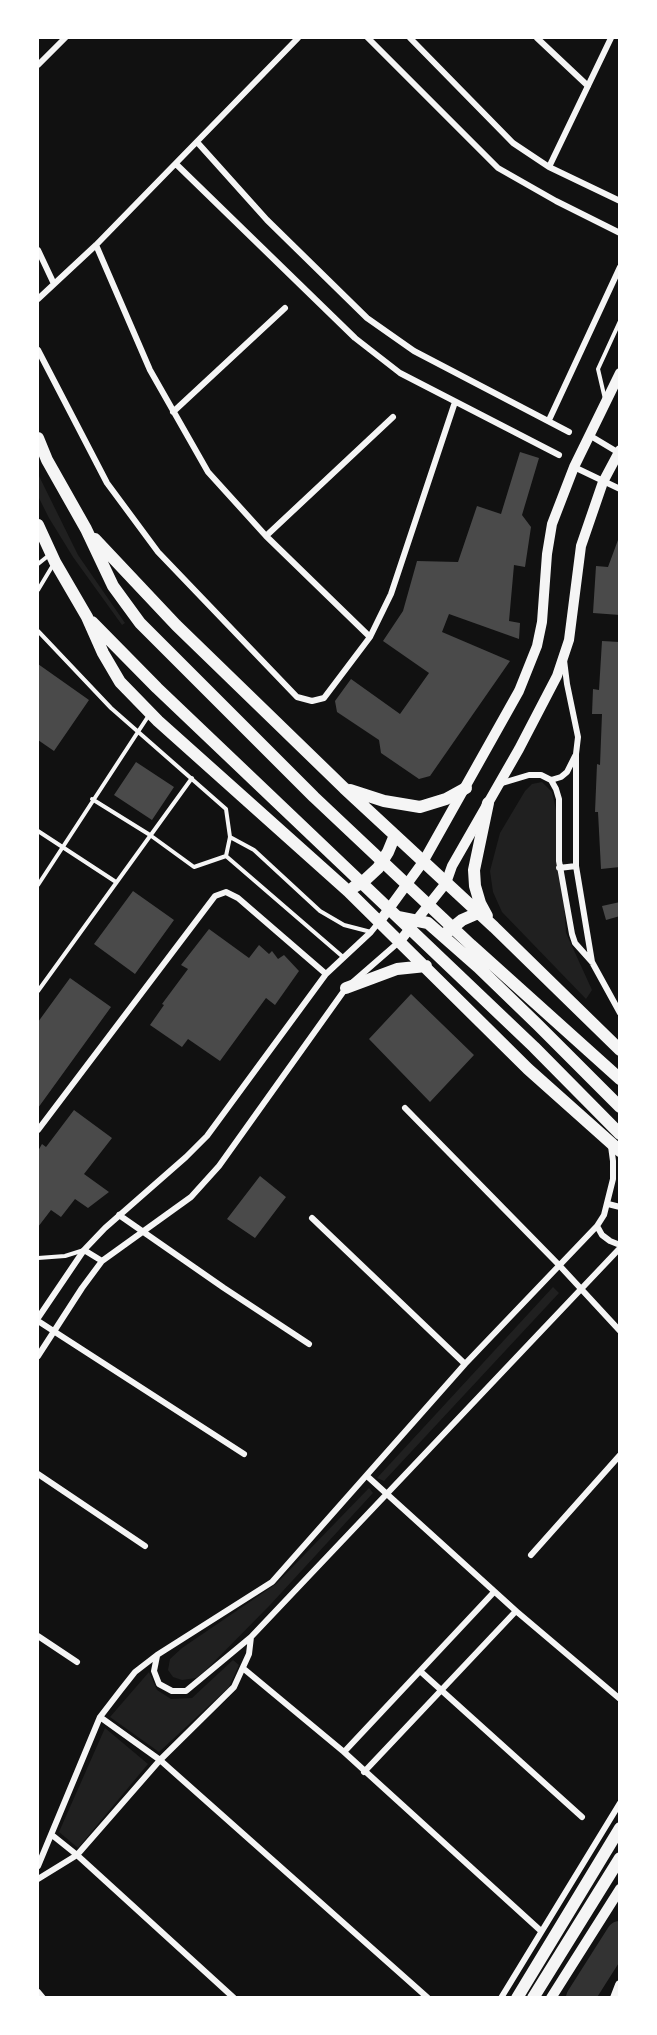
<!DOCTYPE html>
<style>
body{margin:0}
#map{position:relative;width:657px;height:2035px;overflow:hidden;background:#111;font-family:"PT Sans Narrow",sans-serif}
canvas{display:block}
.frame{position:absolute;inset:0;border:39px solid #fff;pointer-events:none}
</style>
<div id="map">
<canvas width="657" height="2035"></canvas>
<div class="frame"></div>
</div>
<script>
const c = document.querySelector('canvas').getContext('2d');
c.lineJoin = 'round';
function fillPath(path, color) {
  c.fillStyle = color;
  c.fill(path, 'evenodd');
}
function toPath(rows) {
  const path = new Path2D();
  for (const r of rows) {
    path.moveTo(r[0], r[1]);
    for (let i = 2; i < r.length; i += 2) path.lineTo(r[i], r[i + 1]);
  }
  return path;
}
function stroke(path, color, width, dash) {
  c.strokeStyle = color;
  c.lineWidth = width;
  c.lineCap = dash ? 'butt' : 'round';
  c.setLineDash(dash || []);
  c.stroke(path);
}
const green = toPath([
 [38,474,78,555,125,623,122,625,73,557,49,518,38,496],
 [542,782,552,792,558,819,566,933,592,990,586,999,502,912,493,892,490,871,500,833,525,791,532,784],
 [553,1287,559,1293,384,1481,377,1478],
 [369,1488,373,1493,270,1605,206,1670,196,1678,182,1680,173,1677,168,1670,170,1659,182,1648,276,1584],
 [233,1660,239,1665,229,1687,159,1752,110,1717,149,1672,157,1690,171,1699,192,1698],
 [105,1728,148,1764,78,1848,59,1832]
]);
const river = toPath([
 [580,1998,620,1935]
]);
const building = toPath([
 [520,452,539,458,522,515,531,527,525,567,514,565,509,621,520,623,519,639,449,614,442,632,510,661,430,776,419,779,381,753,379,740,337,712,335,701,351,679,400,714,429,673,383,641,403,611,417,561,458,562,477,506,501,514],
 [618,540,620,540,620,615,593,613,596,566,608,567],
 [602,641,620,642,620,867,601,869,598,812,595,812,597,764,600,765,602,714,592,714,593,689,599,690],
 [38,664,89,700,54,751,38,740],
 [136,762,174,787,152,820,114,795],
 [133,891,174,920,135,974,94,944],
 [620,902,620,916,606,920,602,906],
 [209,929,249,958,259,945,269,954,272,951,278,959,284,955,299,971,275,1005,266,998,220,1061,188,1039,182,1047,150,1025,164,1005,162,1004,188,969,181,965],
 [70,978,111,1007,38,1108,38,1022],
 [411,994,474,1055,430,1102,369,1039],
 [74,1110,112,1138,84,1174,109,1192,88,1208,75,1199,61,1217,51,1210,38,1227,38,1151,42,1144,46,1147],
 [260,1176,286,1197,255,1238,227,1219]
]);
const service = toPath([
 [605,399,598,369,620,321],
 [38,564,48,556],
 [38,590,53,565],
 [38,631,111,708,226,809,230,837,226,856,343,957],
 [92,799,150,835,194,867,226,856],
 [38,831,116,882],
 [230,837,254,850,320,911,344,925,371,932],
 [38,885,149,715],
 [38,991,192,778],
 [38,1258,65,1256,84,1250]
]);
const minor = toPath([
 [368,38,498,168,556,201,620,233],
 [410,38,513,143,549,167,620,201],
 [537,38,588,86],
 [38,65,65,38],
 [197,142,267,220,367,318,414,351,569,432],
 [176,164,355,338,400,373,559,455],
 [549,167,611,38],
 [96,245,150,370,208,472,266,536,370,637],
 [38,250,54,284],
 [38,299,96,245,298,38],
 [38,350,107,483,158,552,297,697,312,701,324,698,370,637,391,594,455,402],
 [173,412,285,308],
 [549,420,620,267],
 [589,435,619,453],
 [574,467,620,489],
 [266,536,393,417],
 [564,660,567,684,578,737,576,754,576,866,592,962],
 [551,780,561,777,567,772,575,756],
 [499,784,529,775,541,775,551,780,556,789,559,799,559,861,572,934,575,943,592,962,620,1013],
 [559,868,576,866],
 [405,1108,559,1265,620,1331],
 [38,1130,215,896,226,892,238,898,326,974],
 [608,1204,620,1207],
 [119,1215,224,1288,309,1344],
 [312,1218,465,1364],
 [597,1226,602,1235,610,1241,620,1245],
 [84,1250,102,1261],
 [38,1318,84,1250,105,1228,186,1157,207,1136,326,974,371,932,379,922],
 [38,1321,244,1454],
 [38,1356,82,1288,102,1261,191,1197,219,1166,346,988,400,941],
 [38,1474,145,1546],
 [367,1476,516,1611,620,1699],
 [531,1555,620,1455],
 [38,1636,77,1662],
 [157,1656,154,1671,159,1684,172,1691,186,1691,251,1637],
 [244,1669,344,1752,541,1931],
 [420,1671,582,1817],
 [100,1717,160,1760,428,1998],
 [344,1752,494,1592],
 [364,1772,516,1611],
 [52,1835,77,1855,234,1998],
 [38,1866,100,1717,120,1691,135,1672,157,1655,272,1582,465,1364,597,1226,604,1215,613,1179,613,1161,611,1146],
 [38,1879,77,1855,160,1760,234,1687,249,1654,251,1637,620,1248],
 [38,1992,43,1998],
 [501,1998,620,1803]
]);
const secondary = toPath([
 [380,921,423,862,519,691,537,646,542,622,547,554,552,524,574,467,620,373],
 [400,941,446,883,452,866,519,749,557,676,569,640,581,546,603,482,620,450],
 [551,1998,620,1889],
 [615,1998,620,1985]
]);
const primary = toPath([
 [38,438,47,460,86,529,113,586,140,623,314,797,471,945,620,1079],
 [38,525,55,562,87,617,103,653,120,682,158,721,348,891,528,1069,620,1151],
 [95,539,176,625,344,788,494,927,620,1050],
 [92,622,157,688,534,1047,620,1134],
 [350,790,384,801,420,807,446,799,466,788],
 [354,887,364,881,378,868,388,852,395,835],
 [487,916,480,903,475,886,474,870,488,803],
 [398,917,428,923,478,967,538,1025,620,1107],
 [446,933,462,920,478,913],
 [346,988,397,969,426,966],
 [517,1998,620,1828],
 [533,1998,620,1858]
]);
fillPath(green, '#202020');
stroke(river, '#333', 28);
fillPath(building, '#4a4a4a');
stroke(service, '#f5f5f5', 4);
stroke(minor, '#f5f5f5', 6);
stroke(secondary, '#f5f5f5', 10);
stroke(primary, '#f5f5f5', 12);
</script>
